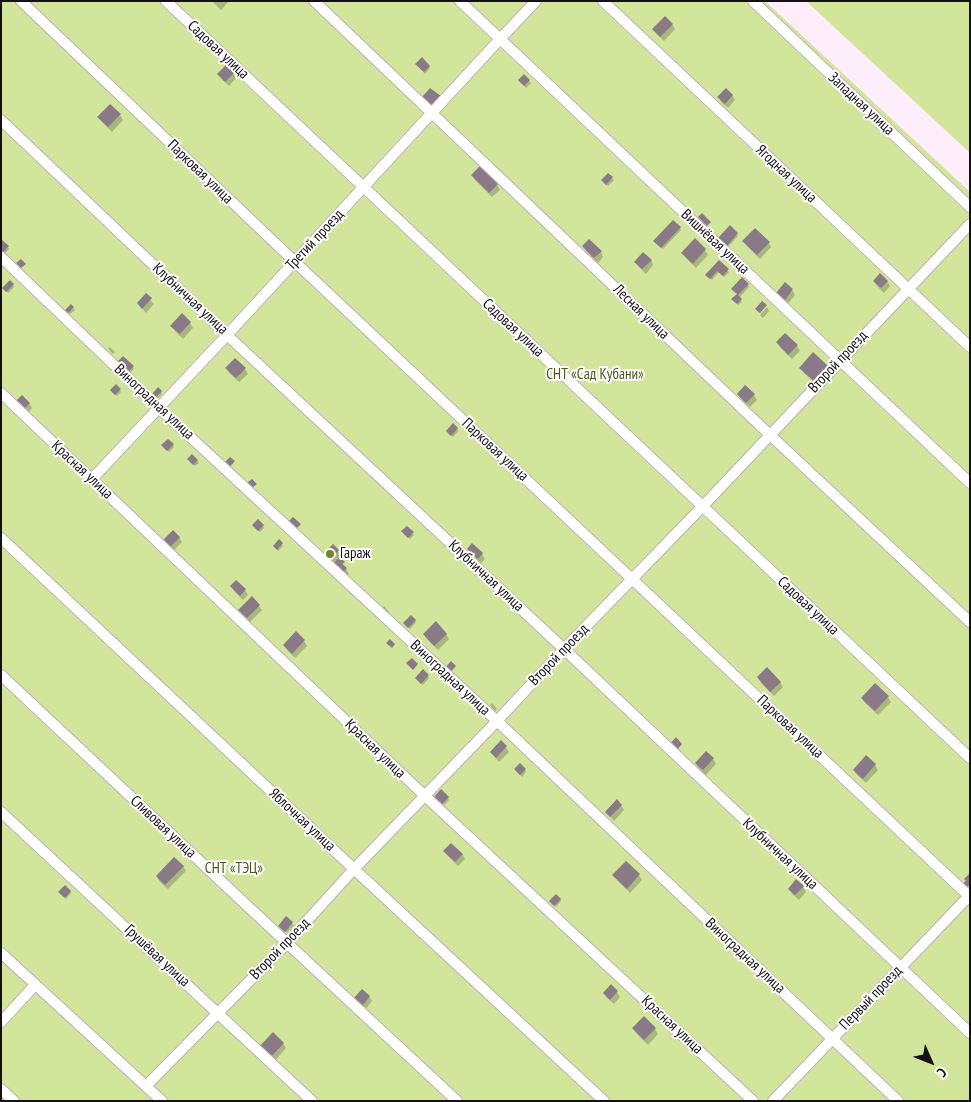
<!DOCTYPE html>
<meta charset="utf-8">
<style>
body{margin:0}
#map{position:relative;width:971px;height:1102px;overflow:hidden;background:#feeefb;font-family:"PT Sans Narrow",sans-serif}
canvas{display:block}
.frame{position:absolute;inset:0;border:2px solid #160f15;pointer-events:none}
.north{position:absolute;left:906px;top:1037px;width:50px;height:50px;-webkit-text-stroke:4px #fff;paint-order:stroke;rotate:134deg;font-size:14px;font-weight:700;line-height:20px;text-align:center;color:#160f15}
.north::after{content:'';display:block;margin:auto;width:18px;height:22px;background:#160f15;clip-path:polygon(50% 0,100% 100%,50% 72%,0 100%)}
</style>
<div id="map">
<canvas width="971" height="1102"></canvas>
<div class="frame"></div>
<div class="north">С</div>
</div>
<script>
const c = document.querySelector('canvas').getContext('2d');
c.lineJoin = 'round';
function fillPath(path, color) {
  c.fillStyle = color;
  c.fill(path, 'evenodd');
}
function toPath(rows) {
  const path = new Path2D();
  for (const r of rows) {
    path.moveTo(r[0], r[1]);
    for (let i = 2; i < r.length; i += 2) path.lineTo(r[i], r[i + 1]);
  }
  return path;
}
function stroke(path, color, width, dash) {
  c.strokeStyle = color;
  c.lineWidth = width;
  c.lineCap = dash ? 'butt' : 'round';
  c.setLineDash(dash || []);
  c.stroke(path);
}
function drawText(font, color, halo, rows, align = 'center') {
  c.font = font + ' "PT Sans Narrow",sans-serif';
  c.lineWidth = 4;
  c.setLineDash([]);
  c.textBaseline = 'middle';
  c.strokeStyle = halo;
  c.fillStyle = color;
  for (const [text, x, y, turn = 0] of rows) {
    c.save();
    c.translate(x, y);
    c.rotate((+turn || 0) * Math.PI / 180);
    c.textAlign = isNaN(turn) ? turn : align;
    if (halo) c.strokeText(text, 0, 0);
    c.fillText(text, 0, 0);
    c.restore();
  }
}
const green = toPath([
 [1,1,765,1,970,192,970,1101,1,1101],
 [806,1,970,1,970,153]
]);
const shadow = toPath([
 [212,1,229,1,221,10],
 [672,24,675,29,664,41,657,34,654,29],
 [418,66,429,66,430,68,425,74],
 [233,73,236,78,229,86,222,79,219,74],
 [524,76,531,83,526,88,521,82],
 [732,95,735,100,728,108,721,102,719,97],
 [110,105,120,115,123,120,112,132,102,122,99,117],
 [608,174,614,180,608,186,604,183],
 [472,175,497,185,500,190,492,197,475,180],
 [730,227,738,236,728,247,721,240],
 [680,228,681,230,663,249,656,243],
 [695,240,705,250,708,255,696,268,686,258,683,253],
 [744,241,768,242,771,247,760,259,747,246],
 [583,246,601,252,603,257,598,263,586,251],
 [8,247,9,249,4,254,1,252],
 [651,260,653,265,646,274,639,267,636,262],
 [719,262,729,272,724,277,719,272,712,280,708,277],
 [874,281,887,281,890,286,884,293,877,286],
 [785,284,792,290,795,295,788,304,781,298,778,293],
 [13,285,14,287,8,293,5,290],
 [748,285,749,287,739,298,742,302,738,305,733,299],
 [146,295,154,304,146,313,138,303],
 [767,307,769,311,763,318,760,315],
 [73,308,75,310,70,314,68,312],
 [190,323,193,328,183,339,175,331,172,326],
 [777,342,797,346,800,351,792,359,780,347],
 [110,347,115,352,113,354,108,349],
 [121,363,133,367,134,369,130,373],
 [827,367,830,372,817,385,804,373,801,368],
 [227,368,245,369,248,374,239,382,229,373],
 [120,390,121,392,117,396,113,393],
 [161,392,162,394,157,399,154,396],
 [738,394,754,395,757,400,750,407,741,399],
 [29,403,32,408,26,415,18,408],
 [457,429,458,431,453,437,449,433],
 [173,445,174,447,169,452,164,447],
 [197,460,199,463,195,466,190,461],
 [263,526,264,528,260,532,255,528],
 [407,528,414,535,410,539,404,534],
 [179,537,182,542,173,551,168,545],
 [279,541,283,546,278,551,274,546],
 [333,546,338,551,341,556,339,558,346,568,346,569,349,574,345,578,325,562],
 [469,550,482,554,485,559,481,563,472,555],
 [231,586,245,590,248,595,243,600,234,591],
 [259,606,262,610,250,622,243,615,240,610],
 [384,606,389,612,388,614,382,608],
 [415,620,416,622,410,629,406,626],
 [296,633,304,641,307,646,295,658,287,650,284,645],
 [424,634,446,634,449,639,438,650,427,639],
 [428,676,429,678,423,685,418,680],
 [758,678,780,682,783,687,774,696,761,683],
 [888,697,891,702,878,715,865,703,862,698],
 [492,703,497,709,495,711,490,705],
 [506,747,509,752,499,762,491,752],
 [713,759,716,764,706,775,699,769,696,764],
 [875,765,878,770,866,783,857,775,854,770],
 [525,770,526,772,522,777,516,771],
 [448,798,449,800,444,805,437,799],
 [621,805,624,810,614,821,606,812],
 [445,851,462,854,465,859,458,866,448,856],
 [183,866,186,871,168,889,160,882,157,877],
 [614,875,639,875,642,880,630,893,617,880],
 [803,887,806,892,799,900,792,894,789,889],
 [70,891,71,893,66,899,61,894],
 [560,899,561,901,556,907,552,903],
 [287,918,294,925,287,933,281,928],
 [617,992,620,997,614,1004,607,998,604,993],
 [369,996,372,1001,365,1010,357,1004],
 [644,1018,655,1029,658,1034,648,1045,636,1033,634,1028],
 [283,1043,286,1048,273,1063,262,1053]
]);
const building = toPath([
 [665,16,673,24,660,37,652,29],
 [422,57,430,66,424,72,415,64],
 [226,65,234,73,225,82,217,74],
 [524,74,530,80,524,86,518,80],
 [430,88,441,96,433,106,422,97],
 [726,88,733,95,725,104,717,97],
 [110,104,121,114,108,127,97,117],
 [480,166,498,184,489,193,471,175],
 [608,173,613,177,606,185,601,180],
 [702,213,711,222,707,226,698,217],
 [673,220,681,227,661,248,653,241],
 [730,225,738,233,727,246,718,238],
 [755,228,770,242,757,255,742,241],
 [695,238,706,249,693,264,681,253],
 [1,239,9,246,2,253,1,252],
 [589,239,602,251,594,258,582,246],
 [643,252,652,260,642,269,634,262],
 [21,259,26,264,21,268,16,263],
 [719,260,729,269,723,276,717,271,710,279,705,275],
 [880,273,888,281,881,288,873,281],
 [742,277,749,284,738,295,742,299,737,304,731,299,737,294,731,289],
 [10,280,14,284,6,292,2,288],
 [785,282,793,289,785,300,776,293],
 [146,293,152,298,142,309,137,303],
 [762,301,767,305,760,313,755,309],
 [71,304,74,307,68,313,65,310],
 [182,313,191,322,180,334,170,326],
 [785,333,798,345,788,355,776,342],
 [813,352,828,366,814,381,799,368],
 [123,356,134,366,129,371,118,361],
 [235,358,246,368,236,378,225,368],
 [116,384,121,389,115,395,110,390],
 [745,385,755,394,746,403,737,394],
 [158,387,162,391,156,397,152,394],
 [22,395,30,403,22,411,14,403],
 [453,423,458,428,451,436,446,431],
 [168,439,174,444,167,451,161,445],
 [192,454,198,460,193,465,187,459],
 [230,457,235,461,227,470,222,465],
 [252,479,257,484,252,488,247,483],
 [293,517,301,524,296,529,289,521],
 [258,519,264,525,258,531,252,525],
 [407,526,414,532,408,538,401,531],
 [173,530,180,537,170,547,163,540],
 [279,539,283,543,277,550,273,546],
 [472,543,483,553,478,559,467,549],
 [333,544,339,550,327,563,321,557],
 [340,557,345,562,342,564,347,568,342,574,332,565],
 [236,580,246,589,240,596,230,586],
 [252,596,260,605,247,618,238,610],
 [411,615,416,620,408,628,403,623],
 [436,621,447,634,434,646,423,634],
 [296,631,305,640,292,654,283,645],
 [390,639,395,644,392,648,386,643],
 [412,658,418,664,413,670,406,663],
 [451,661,456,666,449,674,444,669],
 [767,667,781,682,770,692,757,677],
 [423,669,429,675,421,684,415,678],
 [875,683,889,696,875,711,861,698],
 [676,737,682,744,677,750,670,744],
 [501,740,507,746,496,758,490,752],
 [706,751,714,758,703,770,695,763],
 [866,755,876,764,863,779,853,770],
 [520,763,526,769,520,775,514,769],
 [441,789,449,797,442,804,434,797],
 [617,799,622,805,610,817,605,812],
 [451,843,463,854,455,862,443,851],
 [174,857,184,866,165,885,156,876],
 [626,861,640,874,627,889,612,875],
 [969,874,970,885,966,888,962,884,966,881,964,879],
 [796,879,804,886,795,895,788,889],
 [65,885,71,891,65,898,58,892],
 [556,894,561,899,554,906,549,901],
 [286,916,293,922,285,932,278,926],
 [611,984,618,991,610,1000,603,993],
 [362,989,370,996,362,1006,353,999],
 [644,1016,656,1028,644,1040,632,1028],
 [273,1032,284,1043,270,1058,258,1048]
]);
const minor = toPath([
 [21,1,295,262,970,897],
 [166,1,970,758],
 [314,1,770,435,970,622],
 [460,1,970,483],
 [603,1,970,347],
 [753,1,970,207],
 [1,120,227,335,564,649,970,1033],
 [1,257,159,408,497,721,898,1101],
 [1,393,425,796,753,1101],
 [92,479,227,335,500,39,536,1],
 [1,538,354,869,604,1101],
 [1,675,287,943,457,1101],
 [1,812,312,1101],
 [1,953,162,1101],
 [1,1022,35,985],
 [146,1086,287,943,354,869,497,721,564,649,702,507,970,224],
 [1,1089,14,1101],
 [773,1101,970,895]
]);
const markers = [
 [330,554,5,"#728535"]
];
const streetNames = [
 ["Садовая улица",218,50,43],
 ["Западная улица",861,104,43],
 ["Парковая улица",200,172,44],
 ["Ягодная улица",786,174,43],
 ["Третий проезд",315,240,-47],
 ["Вишнёвая улица",715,242,43],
 ["Клубничная улица",190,299,43],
 ["Лесная улица",641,312,44],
 ["Садовая улица",513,328,43],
 ["Второй проезд",838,362,-47],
 ["Виноградная улица",154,402,43],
 ["Парковая улица",495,450,43],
 ["Красная улица",82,470,43],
 ["Клубничная улица",486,576,43],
 ["Садовая улица",808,606,43],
 ["Второй проезд",559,655,-46],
 ["Виноградная улица",450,678,43],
 ["Парковая улица",790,727,43],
 ["Красная улица",375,749,44],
 ["Яблочная улица",302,820,43],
 ["Сливовая улица",163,827,43],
 ["Клубничная улица",780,854,43],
 ["Второй проезд",280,949,-46],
 ["Грушёвая улица",157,956,43],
 ["Виноградная улица",745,956,43],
 ["Первый проезд",871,998,-46],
 ["Красная улица",672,1025,43]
];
const parkNames = [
 ["СНТ «Сад Кубани»",595,375],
 ["СНТ «ТЭЦ»",234,869]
];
const poiNames = [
 ["Гараж",340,554]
];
fillPath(green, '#d1e69b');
fillPath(shadow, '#0003');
fillPath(building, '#8a7987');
stroke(minor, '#bfadbc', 12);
stroke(minor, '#fff', 10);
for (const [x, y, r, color] of markers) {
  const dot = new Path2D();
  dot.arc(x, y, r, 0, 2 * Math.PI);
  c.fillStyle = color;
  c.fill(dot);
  stroke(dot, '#fff', 2);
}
drawText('15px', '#160f15', '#fff', streetNames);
drawText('15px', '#4a581c', '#fff', parkNames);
drawText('15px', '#160f15', '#fff', poiNames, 'left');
</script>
